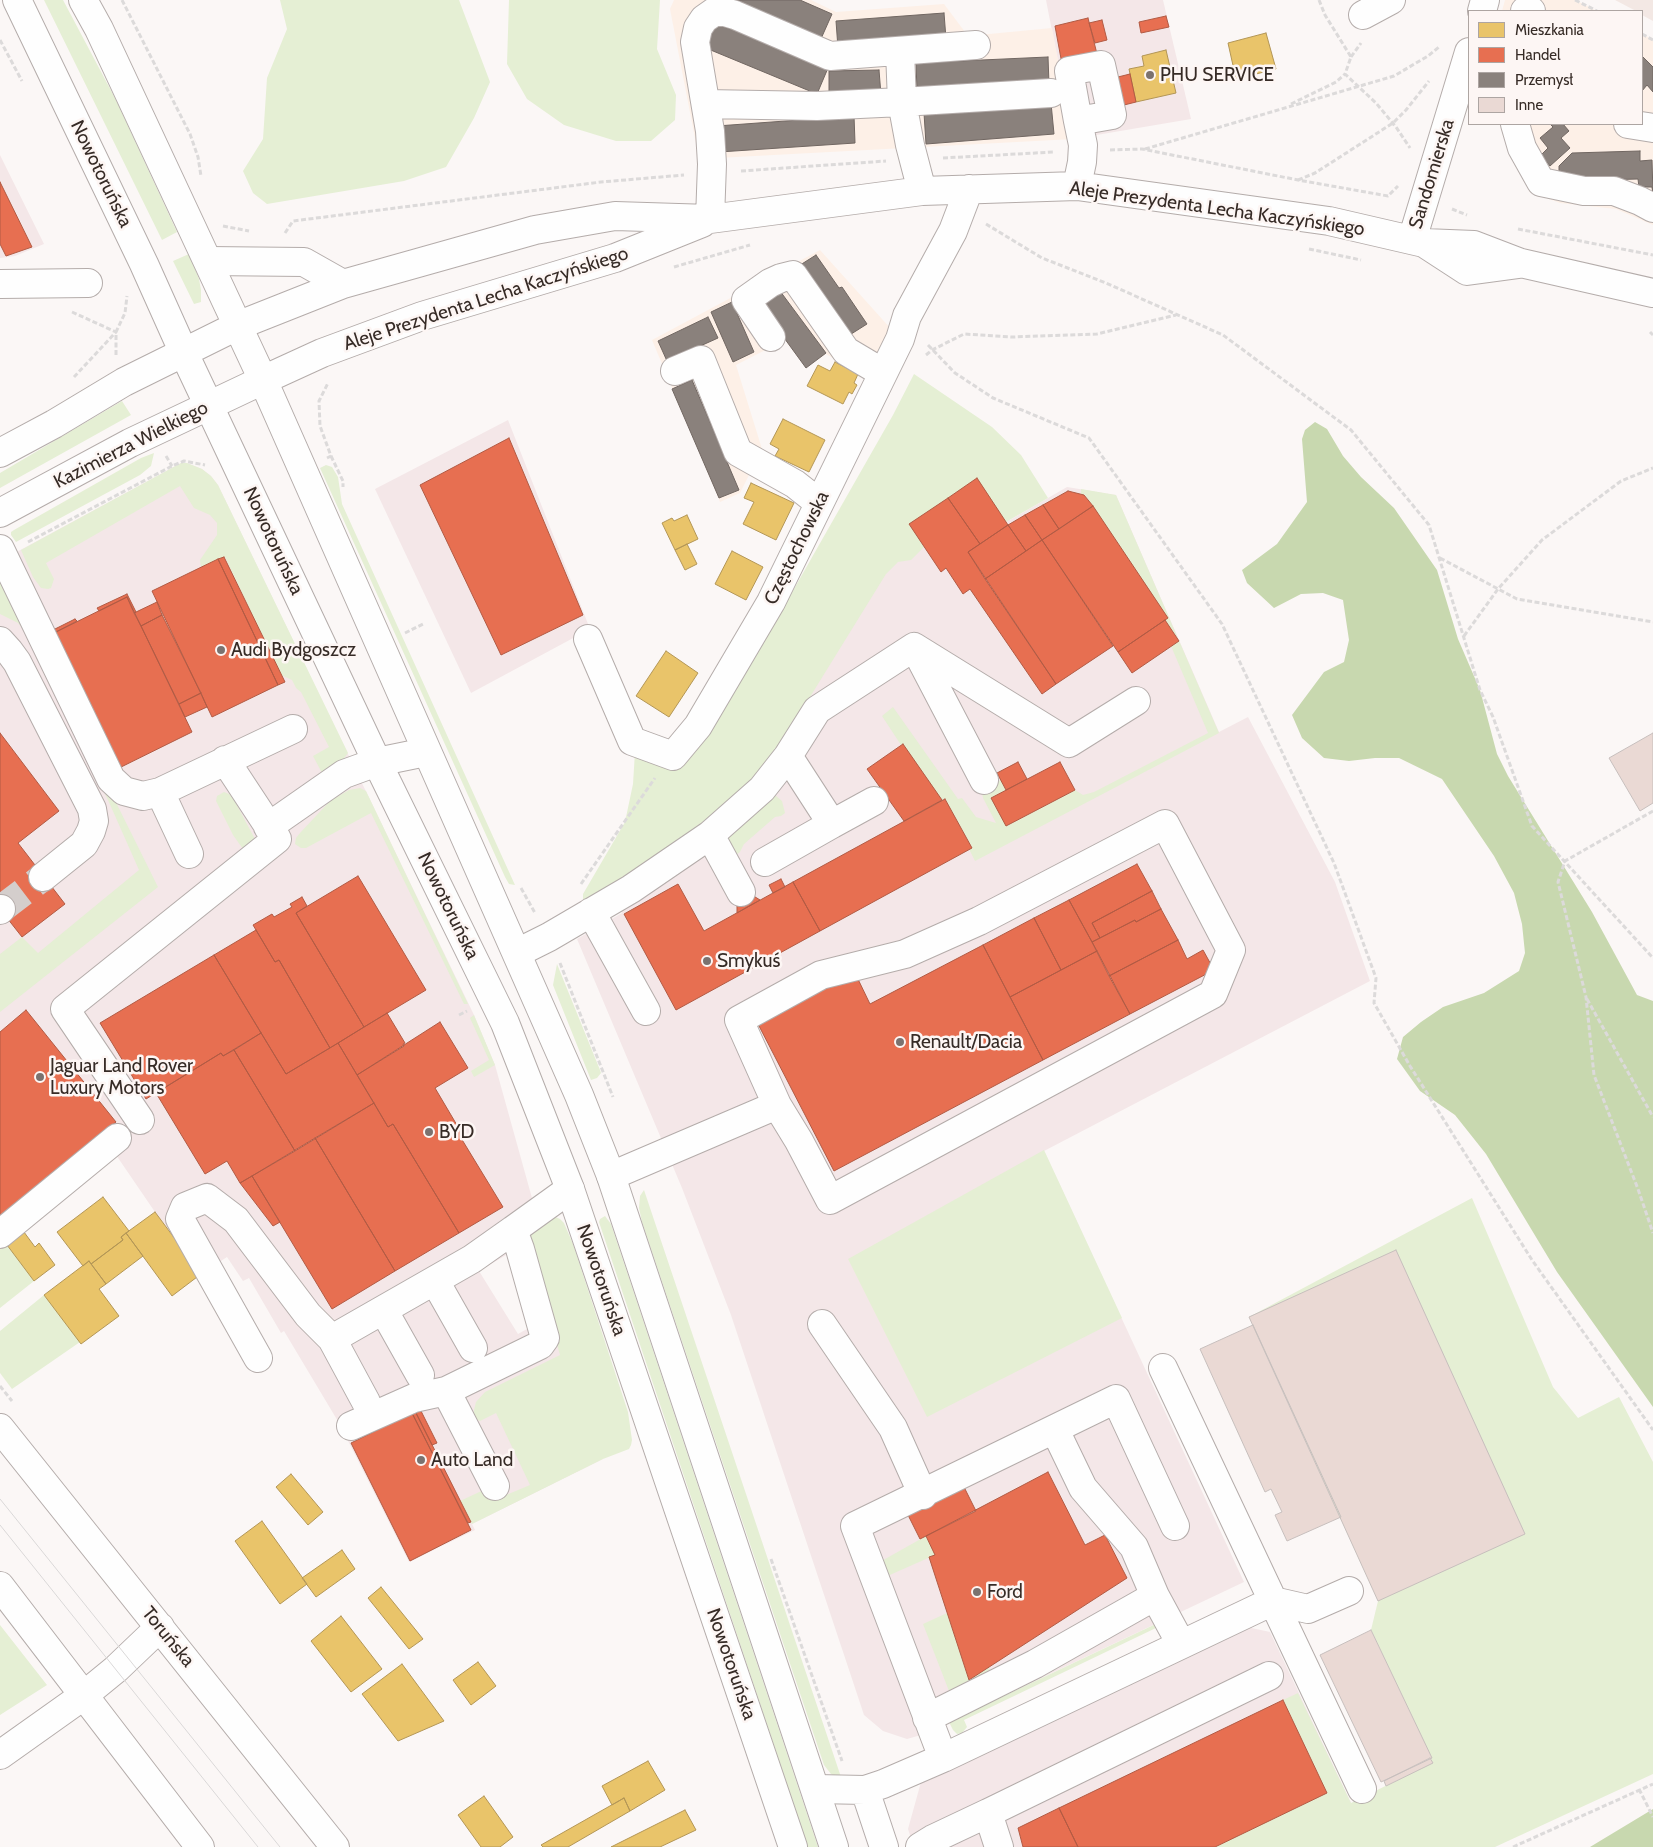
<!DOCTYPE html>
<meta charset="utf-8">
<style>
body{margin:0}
#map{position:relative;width:1653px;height:1847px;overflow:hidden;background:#fbf7f6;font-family:Cabin,sans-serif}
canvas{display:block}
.legend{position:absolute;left:1468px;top:10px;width:175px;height:115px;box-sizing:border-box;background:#fdf6f4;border:1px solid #ada5a2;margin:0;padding:6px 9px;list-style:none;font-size:15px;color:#362b26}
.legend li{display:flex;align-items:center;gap:10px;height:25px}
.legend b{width:25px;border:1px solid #ada5a2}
</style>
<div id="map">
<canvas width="1653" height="1847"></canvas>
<ul class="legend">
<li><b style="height:14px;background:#e9c46a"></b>Mieszkania</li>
<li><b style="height:14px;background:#e76f51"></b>Handel</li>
<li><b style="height:14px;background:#8a817c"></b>Przemysł</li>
<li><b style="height:14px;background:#ead9d4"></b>Inne</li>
</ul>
</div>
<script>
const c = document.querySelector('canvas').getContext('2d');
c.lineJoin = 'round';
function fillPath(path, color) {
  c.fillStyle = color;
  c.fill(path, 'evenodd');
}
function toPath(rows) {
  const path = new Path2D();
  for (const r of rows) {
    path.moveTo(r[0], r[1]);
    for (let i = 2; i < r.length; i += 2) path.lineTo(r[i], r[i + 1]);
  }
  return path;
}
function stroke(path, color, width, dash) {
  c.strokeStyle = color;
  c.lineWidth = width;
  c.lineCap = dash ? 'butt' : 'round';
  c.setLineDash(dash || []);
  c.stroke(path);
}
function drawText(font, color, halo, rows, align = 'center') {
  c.font = font + ' Cabin,sans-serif';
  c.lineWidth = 5;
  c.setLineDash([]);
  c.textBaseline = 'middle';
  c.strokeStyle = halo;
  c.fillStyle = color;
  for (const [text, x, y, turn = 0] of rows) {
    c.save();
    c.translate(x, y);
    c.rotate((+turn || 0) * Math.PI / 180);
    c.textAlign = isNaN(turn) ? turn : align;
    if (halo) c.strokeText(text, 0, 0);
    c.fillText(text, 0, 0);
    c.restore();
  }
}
const commercial = toPath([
 [1046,0,1163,0,1191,119,1073,139],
 [0,155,44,244,15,256,0,258],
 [917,397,1010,520,1067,487,1116,495,1219,732,1248,717,1335,882,1370,981,1044,1151,1244,1582,921,1735,907,1739,883,1731,864,1715,731,1315,682,1188,577,939,622,913,607,884,710,738],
 [508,420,590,629,471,693,375,489],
 [181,463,187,463,202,469,211,476,218,485,474,1015,495,1065,542,1234,479,1271,518,1334,550,1316,603,1459,472,1524,475,1530,409,1562,339,1423,284,1331,281,1333,249,1278,243,1281,227,1257,201,1274,155,1212,114,1152,0,1244,0,561],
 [1247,1627,1270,1632,1351,1803,1260,1847,914,1847,908,1829,921,1782]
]);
const industrial = toPath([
 [674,0,811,0,836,12,944,4,968,36,1052,28,1073,139,699,159,670,9],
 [1505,0,1575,0,1597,11,1502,11],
 [1642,34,1653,40,1653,225,1616,209,1560,203,1530,192,1508,151,1503,124,1642,124],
 [820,250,900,339,878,385,826,354,806,368,785,340,736,365,762,449,740,493,720,502,652,340]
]);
const built = toPath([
 [1615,0,1653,0,1653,21,1642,15,1642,11,1636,11]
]);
const green = toPath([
 [44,0,63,0,116,100,177,232,162,240],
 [280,0,459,0,490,82,474,118,446,167,404,181,267,204,253,193,243,171,263,139,267,78,287,29],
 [509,0,660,0,657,49,676,95,675,120,651,141,616,141,564,125,527,99,507,64],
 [189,254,199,279,201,290,201,302,194,304,173,261],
 [914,374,992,427,1021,455,1048,498,1006,522,977,479,909,524,924,547,911,560,898,562,886,574,797,718,758,775,701,826,614,887,585,900,583,899,583,894,625,822,633,784,635,752,660,762,778,617,893,415],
 [122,401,131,415,0,488,0,473],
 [154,453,151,466,140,475,16,542,11,535,11,532,14,530,141,458],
 [181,463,187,463,202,469,211,476,218,485,348,753,342,761,324,772,322,773,313,756,329,747,301,692,296,688,292,680,281,675,225,557,201,568,200,560,217,535,217,523,210,515,194,508,180,486,46,563,54,579,51,588,48,589,41,588,33,577,21,550],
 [326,465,332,467,338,477,342,504,515,885,509,884,505,877,320,468],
 [1081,489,1116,495,1219,733,975,861,969,849,972,847,945,799,942,800,903,744,901,745,882,716,893,707,958,799,962,798,976,817,996,823,983,798,982,793,984,789,1001,780,1006,790,991,798,1007,826,1075,790,1083,795,1094,792,1208,733,1171,646,1179,640,1165,620,1168,618,1093,506,1085,495,1081,494],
 [0,569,158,887,0,1012,0,954,22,937,38,953,139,870,108,800,24,630,18,623,0,614],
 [360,788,366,791,468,1004,464,1004,371,813,306,848,301,848,295,844,296,838,300,833,330,801,349,790],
 [224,792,229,794,233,798,255,839,255,843,243,849,233,835,216,801,217,796],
 [773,796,776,796,782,801,785,813,781,816,775,817,744,844,740,852,736,855,727,840,728,838],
 [557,964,600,1070,601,1073,597,1078,591,1080,553,985],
 [474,1015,495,1065,474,1077,471,1071,489,1060,470,1018],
 [1044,1150,1122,1318,927,1417,848,1259],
 [644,1190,842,1780,831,1774,824,1765,642,1222,639,1208,640,1196],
 [1472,1198,1553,1387,1578,1418,1619,1397,1653,1462,1653,1774,1495,1847,1215,1847,1327,1793,1283,1700,1298,1693,1351,1803,1432,1763,1431,1758,1371,1630,1378,1601,1249,1317],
 [553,1216,560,1219,564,1223,573,1244,628,1412,632,1440,631,1445,629,1449,603,1459,472,1524,460,1501,490,1487,499,1498,530,1485,496,1413,480,1421,474,1418,473,1414,476,1402,485,1392,560,1355,526,1235],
 [605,1216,611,1224,818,1847,808,1847,604,1237,599,1222,600,1219],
 [4,1241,34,1281,0,1308,0,1244],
 [44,1295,80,1342,12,1389,0,1373,0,1331],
 [926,1536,935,1555,883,1578,878,1563],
 [947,1613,969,1680,989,1667,990,1674,952,1694,949,1691,923,1624],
 [1162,1621,1158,1627,964,1720,967,1727,962,1733,957,1734,953,1730,949,1722],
 [0,1625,47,1685,0,1715]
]);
const forest = toPath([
 [1315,422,1327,429,1343,456,1361,477,1394,508,1437,570,1458,639,1480,690,1497,754,1508,776,1592,912,1637,995,1653,1001,1653,1407,1557,1272,1486,1154,1455,1115,1420,1091,1397,1059,1403,1037,1421,1022,1443,1007,1484,993,1519,971,1525,953,1522,924,1514,893,1494,856,1442,779,1399,758,1375,758,1349,761,1324,758,1302,738,1292,715,1324,672,1344,662,1349,640,1343,600,1323,593,1301,594,1274,608,1247,583,1242,570,1277,544,1307,502,1302,439,1305,430],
 [1653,1809,1653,1847,1590,1847]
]);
const homes = toPath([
 [1266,33,1276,69,1236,79,1228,43,1266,33],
 [1166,50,1176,93,1136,102,1129,69,1144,66,1142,56,1166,50],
 [835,362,858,374,854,383,857,385,852,394,849,392,843,404,807,386,818,365,830,371,835,362],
 [783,419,825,440,809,472,775,456,779,449,770,444,783,419],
 [751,483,794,503,776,540,743,524,754,502,744,498,751,483],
 [687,515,698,539,675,550,662,523,672,518,674,521,687,515],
 [687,544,697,564,685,570,675,550,687,544],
 [732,551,763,567,746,600,715,584,732,551],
 [666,651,698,673,669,717,636,696,666,651],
 [103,1197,129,1231,121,1237,123,1240,91,1264,89,1261,83,1266,57,1232,103,1197],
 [155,1212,201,1274,172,1296,126,1233,155,1212],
 [21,1228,35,1247,39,1243,55,1265,34,1281,4,1241,21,1228],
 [126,1233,143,1256,106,1284,91,1264,123,1240,121,1237,126,1233],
 [89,1261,106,1284,99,1289,119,1316,81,1344,44,1295,89,1261],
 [291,1474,323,1512,308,1525,276,1487,291,1474],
 [262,1521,307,1584,280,1604,235,1541,262,1521],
 [342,1550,355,1569,316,1597,302,1578,342,1550],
 [381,1587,423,1639,409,1649,368,1598,381,1587],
 [341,1616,382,1669,351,1692,311,1641,341,1616],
 [478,1662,496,1686,471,1705,453,1680,478,1662],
 [402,1664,444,1721,398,1741,362,1694,402,1664],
 [648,1761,665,1790,630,1811,624,1798,612,1805,602,1786,648,1761],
 [484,1796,513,1837,500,1847,481,1847,458,1815,484,1796],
 [624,1798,630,1811,568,1847,543,1847,541,1845,624,1798],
 [685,1810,696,1830,660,1847,611,1847,685,1810]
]);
const shops = toPath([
 [1166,16,1169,27,1141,33,1139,22,1166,16],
 [1088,18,1097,54,1062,64,1055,26,1088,18],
 [1102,20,1107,40,1095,43,1089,23,1102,20],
 [1130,74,1136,102,1120,106,1114,78,1130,74],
 [0,182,32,247,6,256,0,244,0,182],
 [509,438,583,615,501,655,420,485,509,438],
 [977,478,1008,525,980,544,948,498,977,478],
 [1068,491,1084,495,1093,506,1059,529,1043,505,1068,491],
 [948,498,980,544,968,552,1056,684,1042,694,970,589,963,594,946,568,941,572,909,524,948,498],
 [1043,505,1059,529,1042,540,1025,515,1043,505],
 [1093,506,1168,618,1118,652,1042,540,1093,506],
 [1025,515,1042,540,1026,551,1008,525,1025,515],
 [1008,525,1026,551,985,579,968,552,1008,525],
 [1042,540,1113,646,1056,684,985,579,1042,540],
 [224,557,285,682,278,685,218,559,224,557],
 [218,559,278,685,212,717,152,591,218,559],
 [127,594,136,612,134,613,127,597,99,611,97,608,127,594],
 [127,597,192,732,115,770,50,635,127,597],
 [157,602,162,615,141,626,134,613,157,602],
 [162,615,201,693,179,704,141,626,162,615],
 [75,619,77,621,50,635,47,633,75,619],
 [1165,620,1179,641,1132,673,1118,652,1165,620],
 [201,693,207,707,185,717,179,704,201,693],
 [0,733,59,811,18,843,65,904,22,937,0,909,0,733],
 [903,744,942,800,904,821,867,769,903,744],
 [1018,762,1027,779,1006,790,997,773,1018,762],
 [1060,762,1075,790,1006,826,991,798,1060,762],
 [945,799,972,848,820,931,793,882,945,799],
 [1137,864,1152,891,1092,923,1100,938,1092,942,1069,900,1137,864],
 [358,876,426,990,364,1027,296,913,358,876],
 [781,879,785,887,773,893,769,885,781,879],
 [793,882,820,931,676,1010,624,914,678,884,704,931,793,882],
 [1152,891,1161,909,1136,922,1135,920,1100,938,1092,923,1152,891],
 [752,895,760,900,737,913,737,903,752,895],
 [302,897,307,906,296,913,364,1027,330,1048,279,960,275,962,253,925,272,914,274,917,292,907,290,904,302,897],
 [1069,900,1097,951,1061,970,1034,918,1069,900],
 [1161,909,1178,940,1109,976,1092,942,1135,920,1136,922,1161,909],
 [1034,918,1061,970,1010,997,983,945,1034,918],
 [256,930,275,962,279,960,330,1048,286,1074,214,955,256,930],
 [1178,940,1187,959,1203,950,1214,970,1130,1014,1109,976,1178,940],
 [983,945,1043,1060,834,1171,758,1024,855,973,870,1004,983,945],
 [1097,951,1130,1014,1043,1060,1010,997,1097,951],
 [214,955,261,1033,223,1056,221,1053,146,1099,100,1023,214,955],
 [26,1010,116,1122,0,1216,0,1032,26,1010],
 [387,1013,405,1043,403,1044,404,1046,357,1075,338,1043,387,1013],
 [440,1022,468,1068,435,1088,464,1137,461,1138,503,1207,459,1233,393,1124,388,1127,357,1075,440,1022],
 [261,1033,286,1074,338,1043,374,1103,295,1151,234,1050,261,1033],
 [234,1050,295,1151,240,1183,227,1161,205,1174,156,1093,221,1053,223,1056,234,1050],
 [374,1103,388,1127,393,1124,459,1233,395,1271,315,1138,374,1103],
 [315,1138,395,1271,332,1309,252,1176,315,1138],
 [252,1176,280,1222,273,1226,240,1183,252,1176],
 [420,1409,437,1443,432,1445,415,1411,420,1409],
 [415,1411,471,1522,468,1523,412,1413,415,1411],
 [412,1413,471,1530,410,1561,351,1443,412,1413],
 [1048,1472,1085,1545,1105,1535,1127,1578,969,1680,929,1557,935,1555,926,1536,1048,1472],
 [963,1485,976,1511,920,1539,907,1513,963,1485],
 [1283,1700,1327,1793,1215,1847,1078,1847,1059,1808,1283,1700],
 [1059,1808,1078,1847,1023,1847,1018,1828,1059,1808]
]);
const industry = toPath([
 [725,0,800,0,832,14,820,41,725,0],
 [944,13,946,39,838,48,836,21,944,13],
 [712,19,828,68,817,94,701,46,712,19],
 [1642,56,1653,67,1653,92,1647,85,1642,91,1642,56],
 [1048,57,1049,84,917,91,916,63,1048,57],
 [879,70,881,95,829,97,829,71,879,70],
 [1051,103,1054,134,926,144,924,113,1051,103],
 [854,116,855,143,719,152,717,126,854,116],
 [1550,124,1563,124,1569,131,1561,138,1570,148,1550,166,1541,155,1548,148,1540,138,1553,127,1550,124],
 [1640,151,1640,161,1652,160,1653,195,1652,187,1639,187,1638,179,1559,181,1559,166,1572,153,1640,151],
 [816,255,839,288,842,287,867,324,848,336,797,267,816,255],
 [777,287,826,353,806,368,758,302,777,287],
 [732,302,754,352,733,362,711,312,732,302],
 [708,317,718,338,667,361,658,341,708,317],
 [692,380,739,490,719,498,672,389,692,380]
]);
const building = toPath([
 [1653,733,1653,803,1640,811,1609,758,1653,733],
 [1396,1250,1525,1534,1378,1601,1249,1317,1396,1250],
 [1253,1325,1341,1517,1287,1541,1275,1515,1282,1512,1271,1489,1265,1492,1200,1349,1253,1325],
 [1371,1630,1432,1758,1381,1782,1320,1655,1371,1630],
 [1430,1758,1433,1763,1386,1786,1384,1781,1430,1758]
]);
const minorTunnel = toPath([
 [1,909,43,877]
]);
const path = toPath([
 [122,0,190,134,198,157,201,176],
 [1319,0,1325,15,1351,57,1345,74,1376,103,1396,127,1410,148],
 [1575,0,1597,11],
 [1642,34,1653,40],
 [0,40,22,81],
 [1351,57,1361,43],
 [1291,104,1336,82,1345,74],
 [1145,149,1394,76,1428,56,1439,47],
 [1110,150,1142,149,1298,180,1388,196,1398,186],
 [943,158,1054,152],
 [741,171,886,161],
 [1298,180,1315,173,1393,123,1406,110,1429,81],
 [1452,209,1467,215],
 [986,224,1042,258,1106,283,1223,335,1351,430,1429,525,1480,690,1493,717,1532,826,1653,958],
 [223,226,249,231],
 [1518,229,1653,255],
 [285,233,293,221,601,182,684,175],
 [1309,249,1361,260],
 [674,267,750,245],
 [72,312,116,332,74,377],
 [1650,332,1653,335],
 [928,345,955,373,993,398,1089,438,1222,624,1334,863,1376,978,1374,1003,1410,1066,1532,1260,1653,1430],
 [116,355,116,332,125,313,127,296],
 [926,355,932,350,964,334,1012,337,1097,334,1176,315],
 [166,456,172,466],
 [331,456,343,481,343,487],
 [327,458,331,456,320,426,319,401,328,383],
 [28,542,172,466,184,461,205,465],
 [1440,558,1517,599,1653,622],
 [405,633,425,623],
 [1464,636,1498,589,1542,540,1621,481,1653,468],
 [1653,811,1565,861,1558,882,1586,997,1594,1075,1638,1189,1653,1233],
 [581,884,655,778],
 [521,888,535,913],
 [560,963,613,1097],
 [1587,999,1653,1117],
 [459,1015,467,1011],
 [0,1386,12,1401],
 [771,1559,842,1761],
 [1639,1789,1653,1817],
 [1513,1847,1653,1784]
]);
const minor = toPath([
 [1482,11,1485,0],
 [1525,11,1531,11],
 [1363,15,1391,0],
 [900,51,902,102,1051,93],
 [706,104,817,106,902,102,910,145,922,191],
 [1515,124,1522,148,1541,182,1584,191,1614,191,1640,201,1653,208],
 [1628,124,1653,128],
 [1077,186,1082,162,1083,145,1078,121,1069,71,1101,65,1112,115,1078,121],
 [710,219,712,164,710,131,695,42,698,28,704,19,714,12,725,12,735,15,830,56,976,45],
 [1412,240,1469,52],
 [1424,243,1467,271,1519,264],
 [208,261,304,262,343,284],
 [0,284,88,283],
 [237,326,343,284,535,230,615,216,710,219,922,191,1077,186,1329,221,1424,243,1474,245,1521,263,1653,293],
 [771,337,746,300,770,283,781,278,793,275,846,351,883,373],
 [675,371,701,360,738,452,795,484,819,503],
 [263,380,322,353,422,316,615,258,702,223],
 [0,549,111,779,124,791,143,796,160,792,293,729],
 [588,639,632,741,673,756,698,726,771,602,900,339,907,316,953,231,969,189],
 [0,641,9,651,17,662,92,809,94,821,91,831,84,844,43,877],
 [915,648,984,780],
 [160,792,189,854],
 [832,824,874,801],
 [268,827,344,774,377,762,426,752],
 [710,835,741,892],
 [765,862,832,824,788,756],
 [0,910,1,909],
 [591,912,646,1011],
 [517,953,549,937,631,889,710,835,762,789,788,756,817,710,914,647,1069,743,1136,701],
 [140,1120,65,1009,277,839,225,760],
 [611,1176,777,1105,739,1020,821,975,905,954,979,921,1165,824,1231,950,1213,994,830,1200,799,1141,777,1105],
 [0,1234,117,1138],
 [435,1281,473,1348],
 [384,1311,420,1375],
 [822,1324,893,1428,923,1495],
 [332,1339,366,1402],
 [258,1358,180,1219,185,1207,207,1198,236,1220,308,1315,332,1339,472,1259,513,1230],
 [1163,1368,1273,1601,1308,1609,1349,1591],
 [351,1426,414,1398,446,1391],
 [0,1428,335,1847],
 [1055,1430,1083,1488,1134,1547,1155,1596,1181,1644],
 [495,1486,446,1391,540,1345,545,1338,520,1249,513,1230,570,1189],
 [0,1586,200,1847],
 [927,1718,1035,1664,1155,1596],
 [0,1755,83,1696,116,1669,160,1627],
 [943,1758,855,1526,1116,1399,1175,1526],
 [816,1789,865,1790,883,1784,943,1758,1273,1601,1362,1789],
 [865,1790,884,1847],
 [988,1813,1269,1676],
 [920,1847,933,1839,988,1813,999,1847]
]);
const major = toPath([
 [17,0,144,264,183,351,377,762,505,1023,570,1189,793,1847],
 [83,0,99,29,263,380,579,1095,611,1176,834,1847],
 [0,453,54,424,124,382,237,326],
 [0,513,130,443,263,380]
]);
const tram = toPath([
 [0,1499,280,1847],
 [0,1525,258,1847]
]);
const markers = [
 [1150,75,5,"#7b726f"],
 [221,650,5,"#7b726f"],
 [707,961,5,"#7b726f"],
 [900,1042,5,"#7b726f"],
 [40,1077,5,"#7b726f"],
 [429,1132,5,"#7b726f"],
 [421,1460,5,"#7b726f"],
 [977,1592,5,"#7b726f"]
];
const poiNames = [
 ["PHU SERVICE",1160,75],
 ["Audi Bydgoszcz",231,650],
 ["Smykuś",717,961],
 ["Renault/Dacia",910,1042],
 ["Jaguar Land Rover",50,1066],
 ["Luxury Motors",50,1088],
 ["BYD",439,1132],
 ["Auto Land",431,1460],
 ["Ford",987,1592]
];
const streetNames = [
 ["Nowotoruńska",101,174,64],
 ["Sandomierska",1432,174,-73],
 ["Aleje Prezydenta Lecha Kaczyńskiego",1217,209,8],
 ["Aleje Prezydenta Lecha Kaczyńskiego",486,299,-18],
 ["Kazimierza Wielkiego",131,445,-27],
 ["Nowotoruńska",273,541,65],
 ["Częstochowska",797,548,-64],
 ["Nowotoruńska",448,906,64],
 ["Nowotoruńska",601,1280,71],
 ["Toruńska",168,1637,51],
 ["Nowotoruńska",731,1664,71]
];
fillPath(commercial, '#f4e7e8');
fillPath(industrial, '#fdf0e7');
fillPath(built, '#f3e8e4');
fillPath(green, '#e5efd4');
fillPath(forest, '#c8d8af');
fillPath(homes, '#e9c46a');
stroke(homes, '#b39656', 1);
fillPath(shops, '#e76f51');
stroke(shops, '#b25b44', 1);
fillPath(industry, '#8a817c');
stroke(industry, '#716762', 1);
fillPath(building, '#ead9d4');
stroke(building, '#c7bfbd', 1);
stroke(minorTunnel, '#d4cecc', 28, [28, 14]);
stroke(minor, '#b4acaa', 30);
stroke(major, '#b4acaa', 30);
stroke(path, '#dcdada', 3, [5, 2.5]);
stroke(minor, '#fefefe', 28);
stroke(major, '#fefefe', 28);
stroke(tram, '#dad8d8', 1);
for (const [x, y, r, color] of markers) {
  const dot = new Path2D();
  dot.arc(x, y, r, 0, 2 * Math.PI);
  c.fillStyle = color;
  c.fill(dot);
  stroke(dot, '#fdf6f4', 2);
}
drawText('19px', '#362b26', '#fdf6f4', poiNames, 'left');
drawText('19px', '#362b26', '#fdf6f4', streetNames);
</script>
